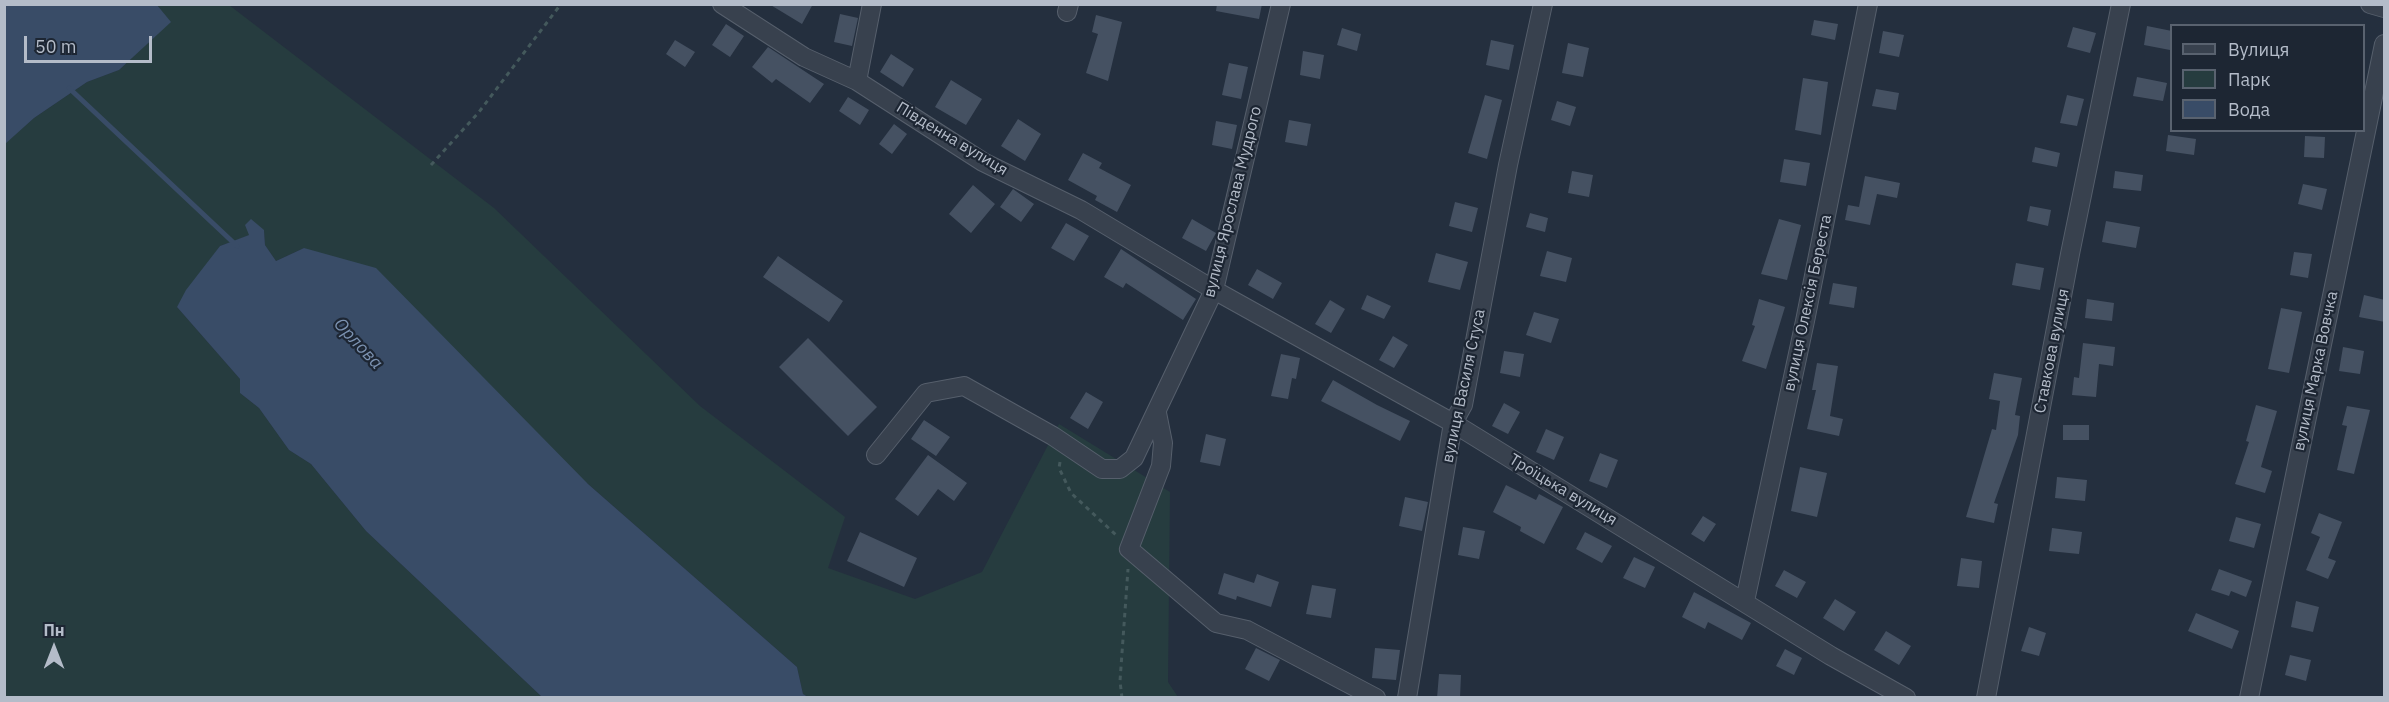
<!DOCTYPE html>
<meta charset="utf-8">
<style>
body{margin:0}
#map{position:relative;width:2389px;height:702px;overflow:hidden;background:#242f3e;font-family:"IBM Plex Sans",sans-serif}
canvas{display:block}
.frame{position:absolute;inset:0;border:6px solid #b4bcc9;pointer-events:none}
.legend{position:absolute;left:2170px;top:24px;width:195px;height:108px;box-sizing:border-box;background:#1d2633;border:2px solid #59626f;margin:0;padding:8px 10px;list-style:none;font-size:18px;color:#b4bcc9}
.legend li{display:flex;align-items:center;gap:12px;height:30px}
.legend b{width:30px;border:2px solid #59626f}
.north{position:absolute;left:24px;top:618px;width:60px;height:60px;-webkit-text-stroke:4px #1d2633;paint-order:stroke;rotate:0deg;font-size:16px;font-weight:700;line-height:24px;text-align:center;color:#b4bcc9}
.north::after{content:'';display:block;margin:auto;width:21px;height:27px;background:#b4bcc9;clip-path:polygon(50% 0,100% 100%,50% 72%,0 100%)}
.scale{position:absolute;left:24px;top:36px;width:128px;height:27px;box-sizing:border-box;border:3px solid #b4bcc9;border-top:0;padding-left:8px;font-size:18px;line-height:21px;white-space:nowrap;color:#b4bcc9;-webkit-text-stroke:4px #1d2633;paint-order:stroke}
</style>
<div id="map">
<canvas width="2389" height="702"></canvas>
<div class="frame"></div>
<ul class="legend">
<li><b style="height:8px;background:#38414e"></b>Вулиця</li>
<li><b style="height:16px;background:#263c3f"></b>Парк</li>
<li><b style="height:16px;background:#394c67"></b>Вода</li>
</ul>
<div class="north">Пн</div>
<div class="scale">50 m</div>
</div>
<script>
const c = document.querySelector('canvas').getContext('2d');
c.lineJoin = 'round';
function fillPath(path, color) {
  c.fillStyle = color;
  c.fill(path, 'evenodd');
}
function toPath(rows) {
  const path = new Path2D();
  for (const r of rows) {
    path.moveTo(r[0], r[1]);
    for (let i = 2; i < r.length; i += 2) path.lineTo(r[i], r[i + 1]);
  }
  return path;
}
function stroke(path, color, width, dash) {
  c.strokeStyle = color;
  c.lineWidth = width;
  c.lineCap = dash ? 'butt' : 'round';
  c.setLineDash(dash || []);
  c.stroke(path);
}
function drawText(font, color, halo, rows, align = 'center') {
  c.font = font + ' "IBM Plex Sans",sans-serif';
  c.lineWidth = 4.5;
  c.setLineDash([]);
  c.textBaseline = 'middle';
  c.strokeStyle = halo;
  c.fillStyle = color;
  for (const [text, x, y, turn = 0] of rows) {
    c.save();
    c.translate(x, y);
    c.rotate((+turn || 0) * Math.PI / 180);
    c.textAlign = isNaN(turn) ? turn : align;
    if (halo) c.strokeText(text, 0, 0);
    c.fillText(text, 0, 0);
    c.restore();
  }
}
const green = toPath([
 [157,5,229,5,494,208,700,406,845,517,828,568,915,599,982,572,1059,424,1170,492,1168,682,1178,697,808,697,803,694,797,667,588,484,312,252,304,248,276,261,265,245,264,230,220,246,177,307,240,379,240,393,259,408,289,450,311,464,366,531,542,697,5,697,4,144,34,118,87,82,119,70,170,22]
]);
const water = toPath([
 [5,4,157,5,171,22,119,70,87,82,34,118,5,144],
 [251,219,264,230,265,245,276,261,304,248,376,268,588,484,797,667,803,694,808,697,542,697,366,531,311,464,289,450,259,408,240,393,240,379,177,307,186,290,220,246,249,235,245,225]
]);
const stream = toPath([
 [69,88,237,246]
]);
const building = toPath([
 [769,4,813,4,802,24],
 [1217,4,1262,4,1259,19,1216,11],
 [840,14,858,18,852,46,834,42],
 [1096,15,1122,22,1108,81,1086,73,1098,34,1092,32],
 [1814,20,1838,24,1835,40,1811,35],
 [726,24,744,36,730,57,712,45],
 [2147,26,2172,31,2170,50,2144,45],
 [2073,27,2096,33,2090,53,2067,47],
 [1342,28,1361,34,1357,51,1337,45],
 [1883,31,1904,35,1899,57,1879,53],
 [675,40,695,52,685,67,666,54],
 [1491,40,1514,45,1509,70,1486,65],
 [1568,43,1589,48,1583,77,1562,73],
 [768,47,824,84,810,103,776,79,772,83,752,67],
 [1303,51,1324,55,1320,79,1300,75],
 [891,54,914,69,903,87,880,72],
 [1229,63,1248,67,1241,99,1222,95],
 [2137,77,2167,83,2163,101,2133,96],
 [1803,78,1828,82,1821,135,1795,130],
 [951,80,982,99,966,125,935,107],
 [1876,89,1899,93,1896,110,1872,106],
 [1485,95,1502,100,1487,159,1468,153],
 [2067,95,2084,99,2077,126,2060,123],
 [848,97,869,110,860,125,839,111],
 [1557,101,1576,107,1570,126,1551,120],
 [1018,119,1041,134,1025,161,1001,146],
 [1289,120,1311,124,1307,146,1285,142],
 [1216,121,1237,125,1232,149,1212,145],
 [894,124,907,134,892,154,879,144],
 [2168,135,2196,139,2194,155,2166,151],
 [2305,136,2325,137,2324,158,2304,157],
 [2035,147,2060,153,2057,167,2032,162],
 [1083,153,1102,163,1099,168,1131,185,1117,212,1095,200,1097,196,1068,180],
 [1784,159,1810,163,1806,186,1780,182],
 [1572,171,1593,175,1589,197,1568,193],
 [2115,171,2143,175,2141,191,2113,188],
 [1865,176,1900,183,1897,198,1877,194,1870,225,1845,220,1848,205,1859,207],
 [2303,184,2327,189,2322,210,2298,204],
 [973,185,995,204,971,233,949,214],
 [1013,189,1034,204,1021,222,1000,207],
 [1455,202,1478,208,1472,232,1449,226],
 [2030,206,2051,210,2048,226,2027,221],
 [1530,213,1548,218,1545,232,1526,227],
 [1192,219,1216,233,1206,251,1182,238],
 [1779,219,1801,225,1787,280,1761,274],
 [2106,221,2140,227,2136,248,2102,242],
 [1066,223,1089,236,1074,261,1051,248],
 [1121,249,1196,299,1183,320,1126,283,1123,288,1104,277],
 [1547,251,1572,258,1566,282,1540,276],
 [2294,252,2312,254,2308,278,2290,275],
 [1436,253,1468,262,1460,290,1428,282],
 [778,256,843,301,829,322,763,277],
 [2016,263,2044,268,2040,290,2012,285],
 [1257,269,1282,283,1273,299,1248,285],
 [1833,283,1857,287,1854,308,1829,304],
 [1367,295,1391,306,1384,319,1361,309],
 [2364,295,2385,300,2385,322,2359,317],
 [1759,299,1785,307,1766,369,1742,361,1755,326,1752,325],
 [2087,299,2114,303,2112,321,2085,318],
 [1330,300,1345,309,1331,333,1315,324],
 [2281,308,2302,312,2289,373,2268,369],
 [1534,312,1559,319,1551,343,1526,335],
 [1393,336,1408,345,1394,368,1379,360],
 [808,338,877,407,848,436,779,367],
 [2083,343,2115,347,2113,366,2099,364,2096,397,2072,395,2074,377,2079,378],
 [2343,347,2364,351,2360,374,2339,371],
 [1504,351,1524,354,1520,377,1500,373],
 [1281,354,1300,358,1296,379,1292,378,1288,399,1271,396],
 [1817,363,1838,366,1830,416,1843,419,1839,436,1807,429,1816,390,1812,390],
 [1994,373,2022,378,2015,415,2020,416,2018,435,1994,503,1998,504,1994,523,1966,517,1992,429,1996,430,2000,401,1989,399],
 [1333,380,1377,405,1410,421,1400,441,1321,401],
 [1086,392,1103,402,1088,429,1070,418],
 [1504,403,1520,412,1508,434,1492,426],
 [2256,405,2277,411,2261,467,2272,471,2265,493,2235,484,2249,442,2246,441],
 [2347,406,2370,410,2354,474,2337,470,2347,426,2342,425],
 [924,420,950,437,936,456,911,439],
 [2063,425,2089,425,2089,440,2063,440],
 [1546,429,1564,437,1554,460,1536,452],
 [1206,434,1226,439,1220,466,1200,462],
 [1600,453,1618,460,1607,488,1589,481],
 [928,455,967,483,954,501,938,489,918,516,895,499],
 [1800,467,1827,473,1817,517,1791,511],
 [2057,477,2087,480,2085,501,2055,498],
 [1506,485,1536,500,1539,494,1563,507,1544,544,1520,531,1521,527,1493,512],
 [1405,497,1428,502,1422,531,1399,526],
 [2319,513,2342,522,2328,558,2336,561,2328,579,2306,570,2320,537,2311,533],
 [1703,516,1716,524,1704,542,1691,534],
 [2236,517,2261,524,2254,548,2229,541],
 [1463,527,1485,531,1479,559,1458,555],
 [2052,528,2082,532,2079,554,2049,551],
 [860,532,917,558,904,587,847,561],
 [1585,532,1612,546,1602,563,1576,549],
 [1634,557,1655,567,1645,588,1623,578],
 [1961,558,1982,561,1979,588,1957,586],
 [2219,569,2252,581,2246,597,2231,591,2229,596,2211,590],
 [1784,570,1806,582,1797,598,1775,586],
 [1224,573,1254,583,1257,574,1279,582,1271,607,1237,596,1236,600,1218,594],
 [1312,585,1336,589,1331,618,1306,614],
 [1694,592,1751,623,1742,640,1708,622,1705,629,1682,617],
 [1835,599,1856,612,1844,631,1823,618],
 [2296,601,2319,607,2313,632,2291,627],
 [2196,613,2239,631,2232,649,2188,631],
 [2029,627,2046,633,2039,656,2021,651],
 [1886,631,1911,646,1899,665,1874,650],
 [1256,648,1280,660,1269,681,1245,669],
 [1375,648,1400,650,1396,680,1372,678],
 [1785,649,1802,658,1794,675,1776,666],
 [2290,655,2311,660,2306,681,2285,675],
 [1439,674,1461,675,1460,698,1437,698]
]);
const path = toPath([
 [431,165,479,112,561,4],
 [1060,462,1059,468,1071,493,1116,535],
 [1122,698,1120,681,1128,569]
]);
const minor = toPath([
 [722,4,804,57,857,81,983,162,1081,210,1214,290,1453,423,1831,656,1906,698],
 [2370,4,2384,8],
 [1067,12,1069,4],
 [857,81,872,4],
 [1157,413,1163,443,1161,466,1129,549,1216,623,1247,630,1376,698],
 [876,455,926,393,964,386,1053,436,1102,469,1120,469,1134,458,1214,290,1281,4],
 [1745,601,1805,321,1868,4],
 [1407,698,1453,423,1463,405,1508,165,1543,4],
 [1986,698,2070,254,2121,4],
 [2249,698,2384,44]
]);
const streetNames = [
 ["Південна вулиця",952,139,31],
 ["вулиця Ярослава Мудрого",1233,202,-76],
 ["вулиця Олексія Береста",1808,303,-78],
 ["Ставкова вулиця",2052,351,-79],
 ["вулиця Марка Вовчка",2316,371,-78],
 ["вулиця Василя Стуса",1464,386,-78],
 ["Троїцька вулиця",1563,490,31]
];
const waterNames = [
 ["Орлова",358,344,47]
];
fillPath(green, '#263c3f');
fillPath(water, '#394c67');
stroke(stream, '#394c67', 5);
fillPath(building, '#455162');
stroke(minor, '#565f6c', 20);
stroke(path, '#44595c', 3, [4.5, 4.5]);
stroke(minor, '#38414e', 18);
drawText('16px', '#b4bcc9', '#1d2633', streetNames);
drawText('italic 18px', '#7c92b1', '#1d2633', waterNames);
</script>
